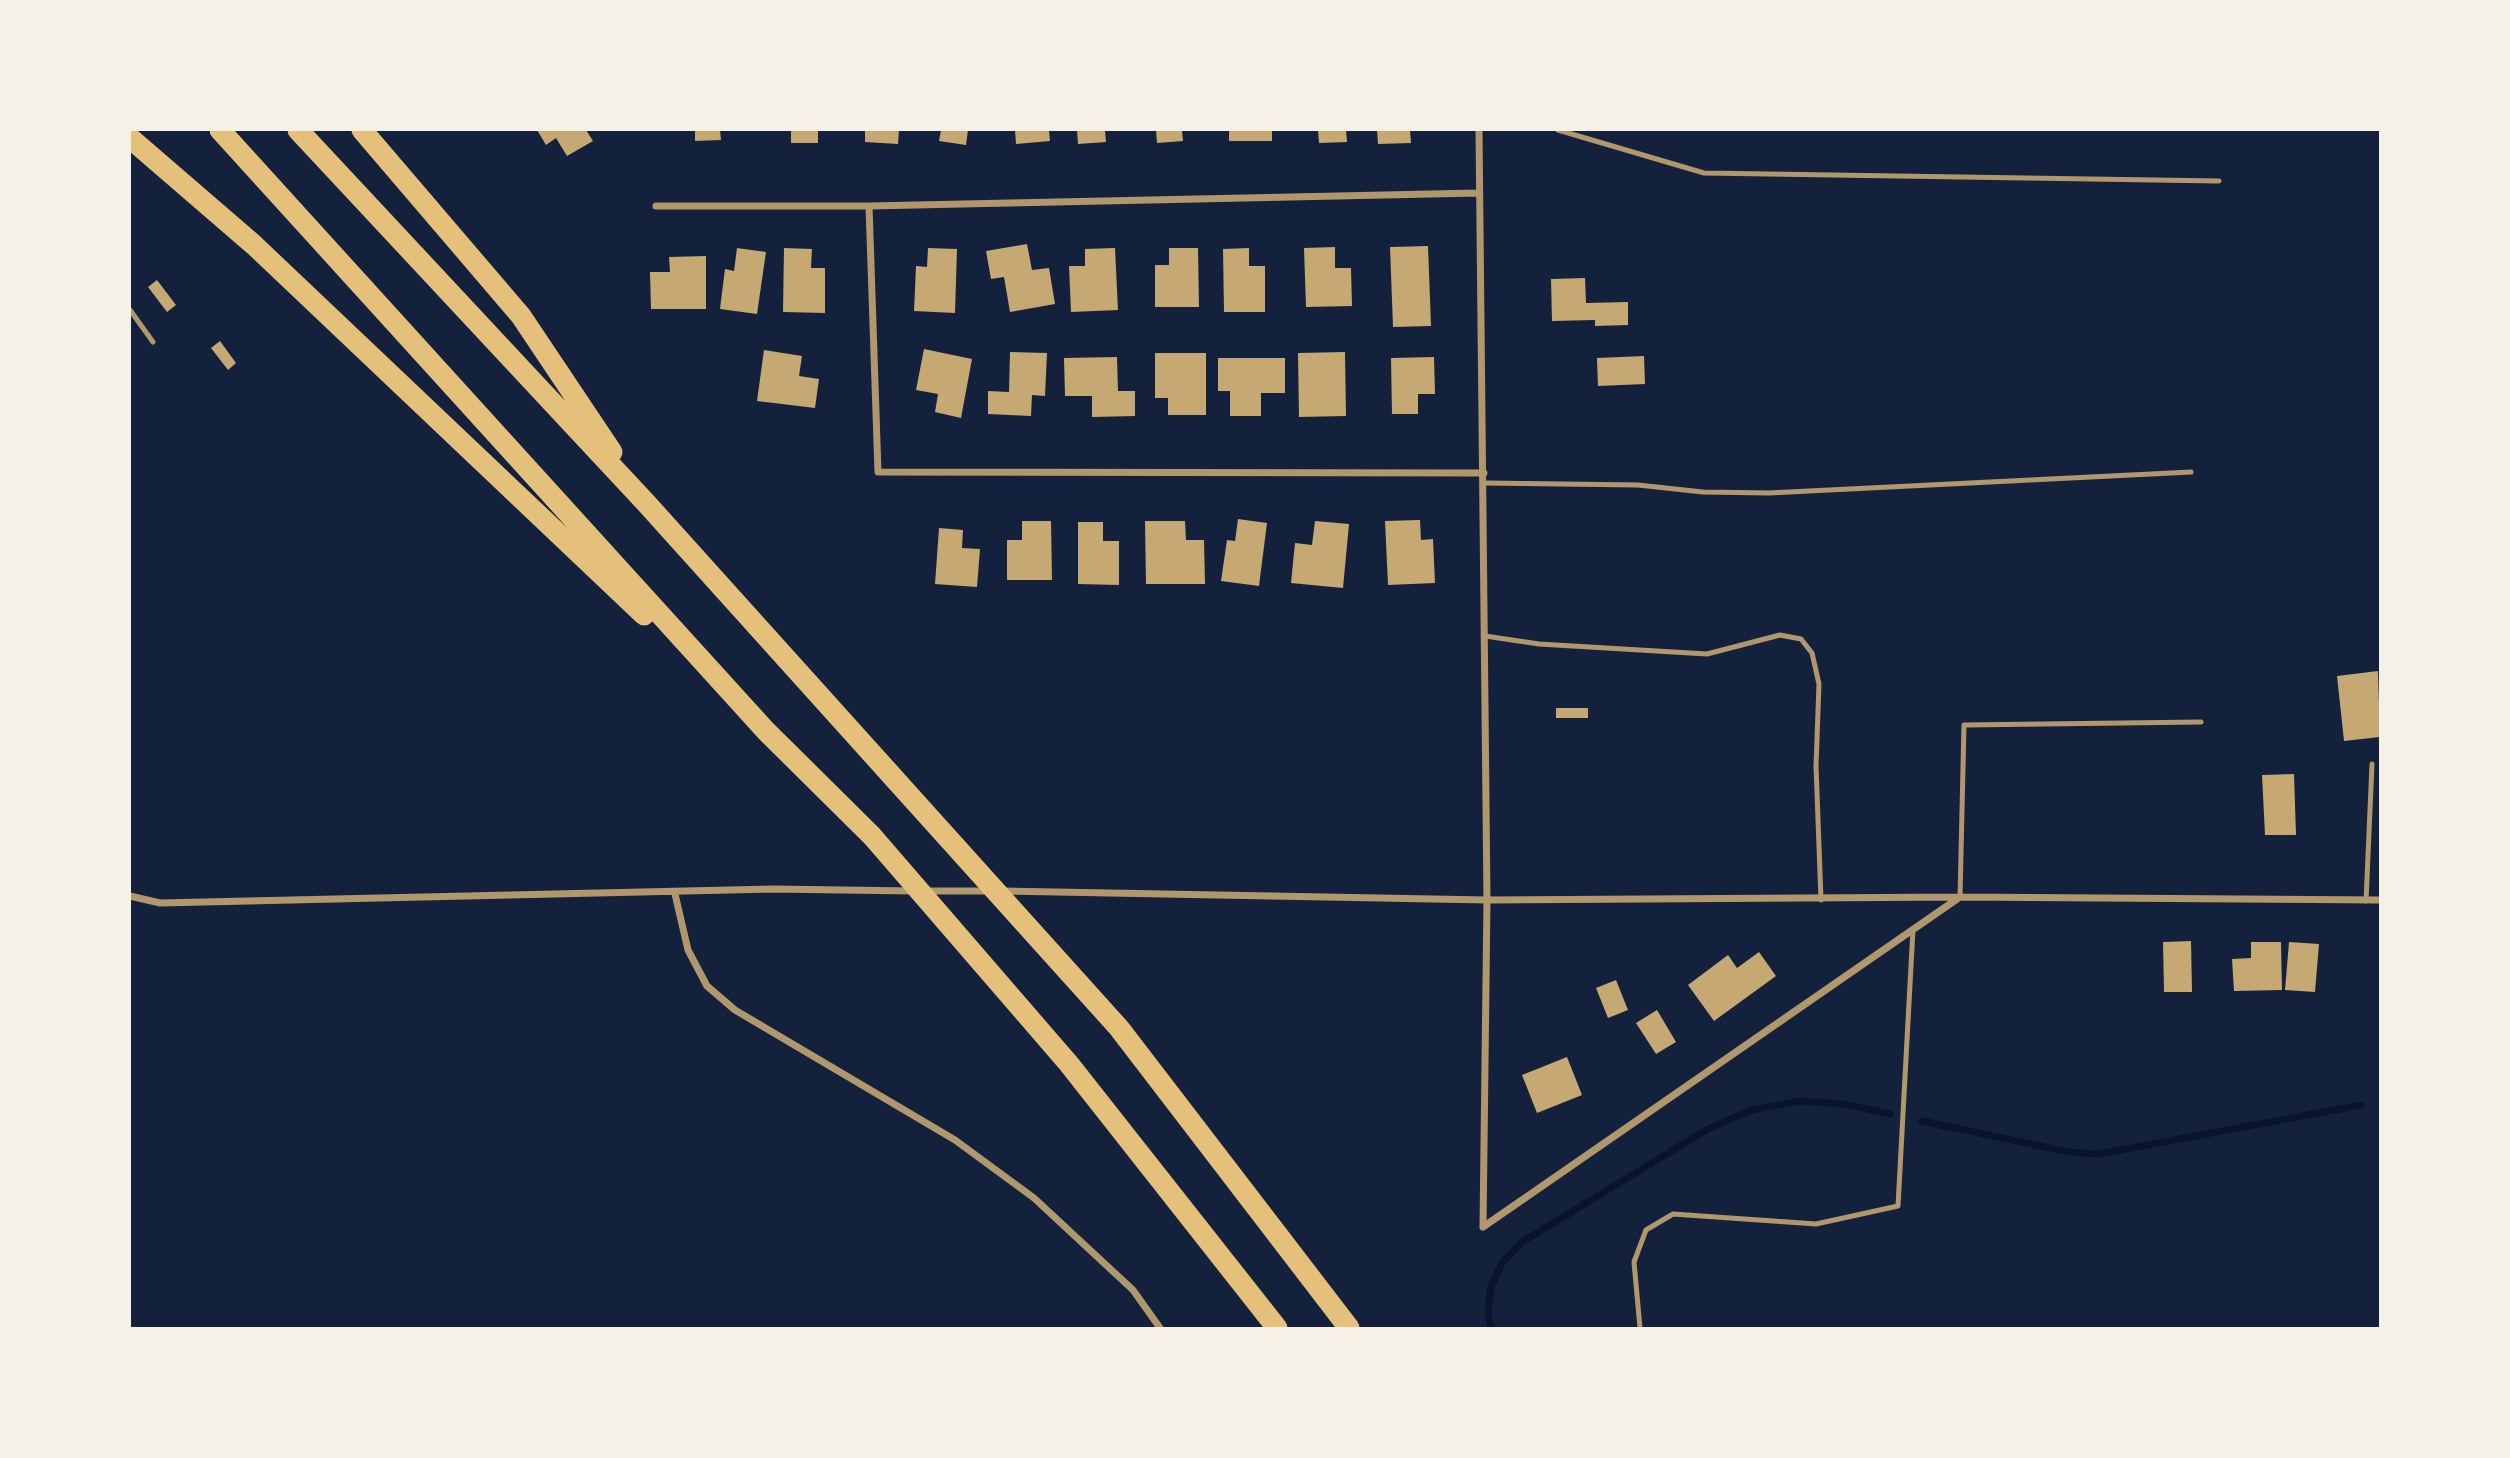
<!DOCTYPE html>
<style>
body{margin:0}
#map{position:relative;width:2510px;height:1458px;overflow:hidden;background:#14213d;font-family:Manrope,sans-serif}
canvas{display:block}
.frame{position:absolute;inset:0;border:131px solid #f6f1e7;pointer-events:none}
</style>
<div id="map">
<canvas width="2510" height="1458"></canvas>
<div class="frame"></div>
</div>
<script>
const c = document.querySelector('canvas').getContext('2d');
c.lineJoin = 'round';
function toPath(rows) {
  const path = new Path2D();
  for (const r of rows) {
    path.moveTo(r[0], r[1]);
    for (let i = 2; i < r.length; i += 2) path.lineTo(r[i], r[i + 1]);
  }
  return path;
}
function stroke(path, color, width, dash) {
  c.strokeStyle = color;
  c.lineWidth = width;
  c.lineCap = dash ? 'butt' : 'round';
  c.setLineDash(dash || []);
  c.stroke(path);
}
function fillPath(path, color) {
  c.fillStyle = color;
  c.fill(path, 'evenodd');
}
const stream = toPath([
 [1922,1121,2069,1152,2099,1154,2361,1105],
 [1491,1328,1488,1313,1491,1287,1502,1263,1522,1242,1708,1129,1751,1110,1800,1101,1844,1104,1890,1114]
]);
const building = toPath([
 [537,130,586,130,593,141,567,156,556,138,546,145],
 [695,130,720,130,721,140,695,141],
 [791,130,818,130,818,143,791,143],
 [865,130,899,130,898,144,865,142],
 [941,130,968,130,966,145,939,141],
 [1015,130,1049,130,1050,141,1016,144],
 [1077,130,1105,130,1106,142,1078,144],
 [1156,130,1182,130,1183,141,1157,143],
 [1229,130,1272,130,1272,141,1229,141],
 [1318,130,1346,130,1347,142,1319,143],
 [1377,130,1410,130,1411,143,1378,144],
 [1027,244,1032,270,1049,268,1055,304,1010,312,1004,277,991,279,986,251],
 [1428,246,1431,326,1393,327,1390,247],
 [1335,247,1335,268,1351,268,1352,306,1306,307,1304,248],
 [737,248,766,252,757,314,720,309,725,269,734,271],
 [784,248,812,249,811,268,825,268,825,313,783,312],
 [928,248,957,249,955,313,914,311,916,266,927,267],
 [1115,248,1118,310,1071,312,1069,266,1085,266,1085,249],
 [1169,248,1198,248,1199,307,1155,307,1155,265,1169,265],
 [1249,248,1249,266,1265,266,1265,312,1224,312,1223,249],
 [706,256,706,309,651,309,650,272,670,272,669,257],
 [1585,278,1586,303,1628,302,1628,325,1595,326,1595,320,1552,321,1551,279],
 [157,280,176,305,167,312,148,287],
 [220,341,236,363,228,370,211,348],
 [924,349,972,359,961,418,935,412,938,394,916,390],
 [764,350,802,356,799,376,819,379,815,408,757,401],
 [1010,352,1047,353,1045,396,1032,395,1031,416,988,414,988,391,1009,392],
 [1345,352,1346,416,1299,417,1298,353],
 [1155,353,1206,353,1206,415,1168,415,1168,398,1155,398],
 [1644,356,1645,384,1598,386,1597,358],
 [1117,357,1118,391,1135,391,1135,416,1092,417,1092,396,1065,396,1064,358],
 [1434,357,1435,394,1418,394,1418,414,1392,414,1391,358],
 [1218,358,1285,358,1285,393,1261,393,1261,416,1230,416,1230,391,1218,391],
 [1238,519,1267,523,1259,586,1221,581,1227,540,1235,541],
 [1420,520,1421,540,1433,539,1435,583,1388,585,1385,521],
 [1022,521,1051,521,1052,580,1007,580,1007,540,1022,540],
 [1145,521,1185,521,1186,540,1204,540,1205,584,1146,584],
 [1315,521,1349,524,1343,588,1291,583,1295,543,1312,545],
 [1078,522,1103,522,1103,541,1119,541,1119,585,1078,584],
 [939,528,963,530,962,548,980,549,977,587,935,584],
 [2378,671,2380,737,2344,741,2337,676],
 [1556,708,1588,708,1588,718,1556,718],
 [2294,774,2296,835,2265,835,2262,775],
 [2191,941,2192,992,2164,992,2163,942],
 [2251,942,2281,942,2282,990,2234,991,2232,959,2251,958],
 [2289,942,2319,944,2315,992,2285,990],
 [1759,952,1776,976,1714,1021,1688,985,1728,955,1737,968],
 [1616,980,1628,1010,1608,1018,1596,988],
 [1657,1010,1676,1042,1656,1054,1636,1023],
 [1567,1057,1582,1095,1537,1113,1522,1075]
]);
const service = toPath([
 [1558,130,1704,173,2219,181],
 [130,310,153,342],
 [1484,483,1638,485,1703,492,1769,493,2191,472],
 [1485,636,1539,644,1707,654,1780,635,1801,639,1812,653,1819,684,1816,766,1821,900],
 [1960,897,1964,725,2201,722],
 [2366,901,2372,764],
 [1640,1328,1634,1262,1646,1230,1673,1214,1816,1224,1898,1206,1913,929]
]);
const minor = toPath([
 [1479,130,1487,900,1483,1227],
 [656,206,869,206,1478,193],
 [869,206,878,472,1484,473],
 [925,891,990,891],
 [1002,891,1487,900,1960,897,2380,900],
 [675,894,688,950,707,986,735,1010,955,1140,1034,1198,1133,1290,1160,1328],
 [130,896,160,903,773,889,913,891],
 [1483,1227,1960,897]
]);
const motorway = toPath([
 [220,130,766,731,872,836,1069,1064,1277,1328],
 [298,130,647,504,1119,1028,1349,1328],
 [362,130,521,316,612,452],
 [130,138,254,245,644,615]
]);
stroke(stream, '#0b132b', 7);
fillPath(building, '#c6a872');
stroke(service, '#b1986c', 5);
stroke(minor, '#b1986c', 7);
stroke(motorway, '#e5c07b', 21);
</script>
